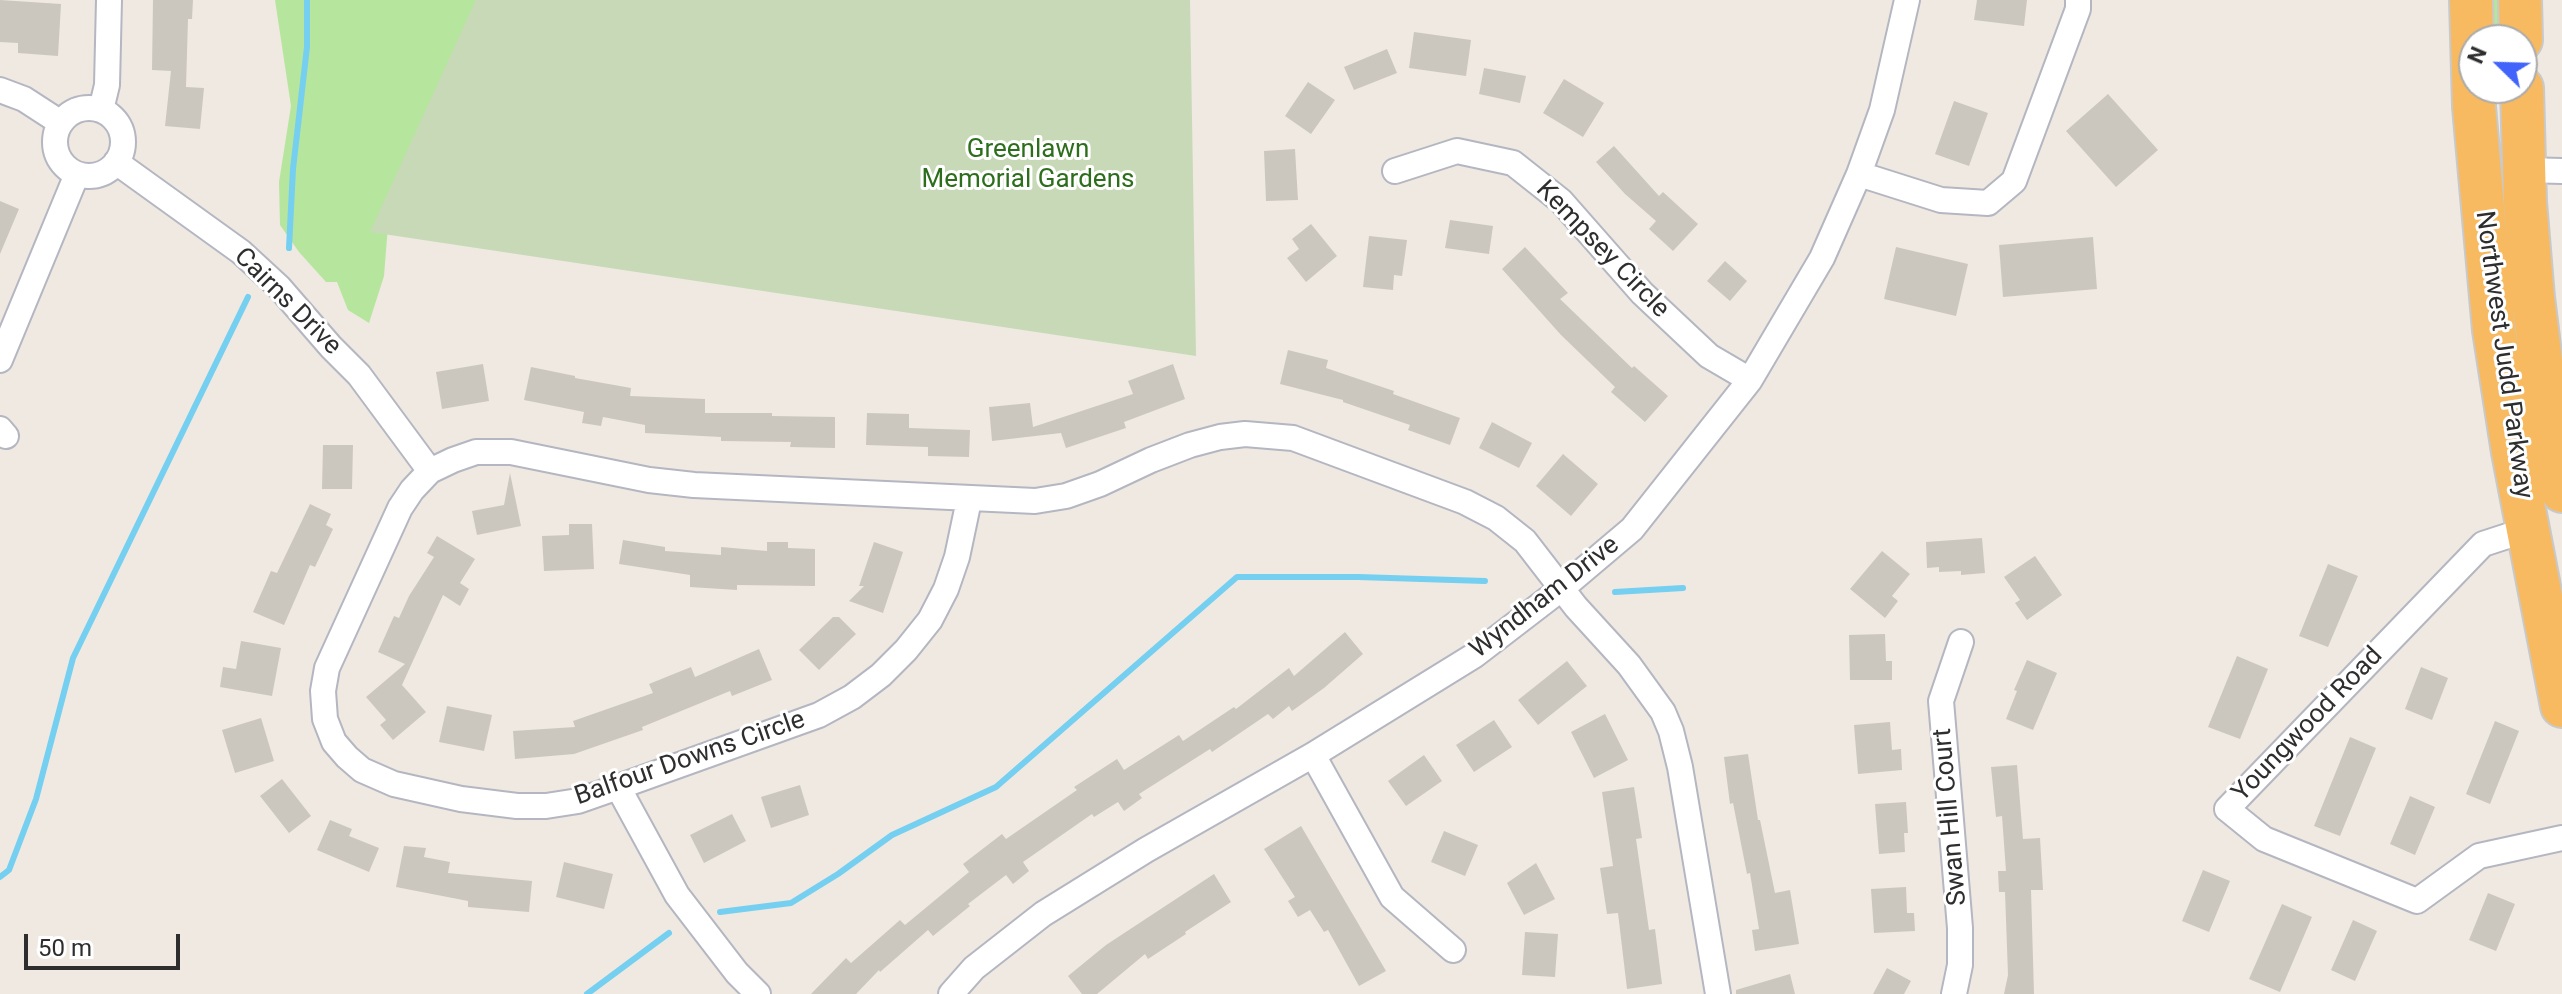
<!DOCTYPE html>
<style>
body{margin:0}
#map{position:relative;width:2562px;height:994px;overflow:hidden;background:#efe9e1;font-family:Roboto,sans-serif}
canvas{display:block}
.north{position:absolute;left:2458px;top:24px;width:80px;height:80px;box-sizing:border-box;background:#fff;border:2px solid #ababab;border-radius:50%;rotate:293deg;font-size:22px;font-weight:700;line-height:32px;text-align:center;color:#2e2e2e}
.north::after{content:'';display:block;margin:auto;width:28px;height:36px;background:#4264fb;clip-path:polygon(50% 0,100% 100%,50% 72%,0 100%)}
.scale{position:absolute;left:24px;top:934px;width:156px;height:36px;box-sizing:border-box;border:4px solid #2e2e2e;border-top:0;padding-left:10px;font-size:24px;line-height:28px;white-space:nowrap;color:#2e2e2e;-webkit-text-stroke:6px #fff;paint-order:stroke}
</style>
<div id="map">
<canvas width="2562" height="994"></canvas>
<div class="north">N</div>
<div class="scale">50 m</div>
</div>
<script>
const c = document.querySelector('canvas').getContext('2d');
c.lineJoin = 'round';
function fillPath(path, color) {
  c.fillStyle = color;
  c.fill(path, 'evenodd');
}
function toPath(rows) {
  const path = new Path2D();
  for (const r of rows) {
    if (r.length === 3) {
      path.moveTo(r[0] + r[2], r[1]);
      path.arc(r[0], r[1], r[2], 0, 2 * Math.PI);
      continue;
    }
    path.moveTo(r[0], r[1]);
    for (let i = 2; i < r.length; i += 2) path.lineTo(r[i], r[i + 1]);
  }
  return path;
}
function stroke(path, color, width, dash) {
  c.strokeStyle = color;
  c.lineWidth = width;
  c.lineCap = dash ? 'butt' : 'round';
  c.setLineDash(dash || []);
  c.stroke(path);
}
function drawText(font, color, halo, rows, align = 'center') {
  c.font = font + ' Roboto,sans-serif';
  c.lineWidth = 6;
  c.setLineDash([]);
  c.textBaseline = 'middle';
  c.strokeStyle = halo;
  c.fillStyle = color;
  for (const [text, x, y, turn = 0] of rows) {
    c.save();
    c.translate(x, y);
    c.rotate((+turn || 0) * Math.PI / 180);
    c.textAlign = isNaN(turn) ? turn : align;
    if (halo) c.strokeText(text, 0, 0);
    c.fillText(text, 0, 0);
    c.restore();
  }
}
const green = toPath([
 [275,0,487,0,389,213,384,276,369,323,348,310,337,282,326,282,299,252,280,225,279,182,291,106],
 [2483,0,2498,0,2502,40,2484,40]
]);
const cemetery = toPath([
 [476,0,1190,0,1196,356,370,232]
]);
const stream = toPath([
 [289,248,293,169,307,47,307,0],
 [1615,592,1683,588],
 [0,877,9,870,36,799,73,658,248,297],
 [720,912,791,903,838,874,892,835,996,787,1237,577,1358,577,1485,581],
 [587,994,669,933]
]);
const building = toPath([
 [0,0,61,4,58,56,18,53,18,43,0,42],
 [153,0,193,0,192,19,188,19,186,87,204,88,200,129,165,126,171,71,152,70],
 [1977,0,2027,0,2024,26,1974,20],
 [1414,32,1471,40,1466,76,1409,68],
 [1387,49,1397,73,1354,90,1344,67],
 [1484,68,1526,76,1520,103,1479,94],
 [1564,79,1604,103,1583,137,1543,113],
 [1308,82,1335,100,1311,134,1285,116],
 [2108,94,2158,150,2116,187,2066,131],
 [1954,101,1988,113,1969,166,1935,154],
 [1614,146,1659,196,1663,192,1698,224,1673,251,1649,229,1656,221,1625,194,1596,162],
 [1295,149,1298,200,1266,201,1264,151],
 [0,201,19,209,0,254],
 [1450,220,1493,226,1489,254,1445,248],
 [1311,224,1337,256,1306,282,1287,258,1299,249,1292,239],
 [1369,236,1407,240,1402,276,1394,275,1393,290,1363,287],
 [2093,237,2097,289,2003,297,1999,245],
 [1525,247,1568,293,1560,299,1632,368,1634,366,1668,396,1645,422,1611,392,1615,387,1561,335,1502,269],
 [1896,247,1968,264,1956,316,1884,299],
 [1725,261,1747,281,1730,301,1707,281],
 [1288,350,1328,360,1326,368,1394,391,1393,394,1460,418,1450,445,1408,430,1410,425,1343,402,1343,400,1280,384],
 [483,364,489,401,442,409,436,372],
 [1173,364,1185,399,1124,422,1126,428,1066,448,1061,433,992,441,989,407,1030,403,1033,427,1133,394,1128,381],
 [531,367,575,376,575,378,631,388,630,396,705,399,705,413,772,413,772,416,835,417,835,448,790,447,791,442,721,441,721,437,645,433,645,425,603,417,601,426,582,423,584,412,524,400],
 [867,413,909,414,909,428,970,430,969,457,928,456,928,447,866,445],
 [1492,422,1532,443,1519,468,1479,448],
 [323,445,353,445,352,489,322,489],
 [1563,454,1598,484,1571,516,1536,486],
 [510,473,521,526,477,535,472,511,504,505],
 [310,504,331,514,326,525,333,529,315,567,310,565,284,625,253,612,271,571,277,573],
 [569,524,592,524,594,569,544,571,542,536,569,535],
 [437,536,475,559,460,583,469,589,460,606,443,595,402,685,426,712,393,740,380,725,386,720,366,697,405,664,378,652,394,616,399,618,409,596,434,557,427,553],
 [1982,538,1985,573,1961,575,1961,571,1939,572,1939,567,1927,568,1926,542],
 [623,540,665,547,665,551,721,555,721,547,767,551,767,542,788,542,788,548,815,549,815,586,737,585,737,590,690,587,690,575,619,564],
 [874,542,903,552,883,613,849,601,864,586,859,586],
 [1882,551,1910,574,1892,596,1898,601,1885,618,1850,589],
 [2035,556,2062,595,2027,620,2015,603,2020,600,2004,577],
 [2328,564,2358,576,2328,647,2299,636],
 [833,617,839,617,856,634,819,670,799,650],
 [1345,632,1363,654,1324,688,1292,711,1289,706,1273,719,1268,714,1212,752,1210,749,1139,794,1142,798,1124,811,1118,802,1094,817,1092,814,1023,862,1029,871,1013,884,1006,875,968,904,970,906,933,936,928,930,880,972,879,970,856,994,811,994,846,958,851,963,900,920,905,925,969,872,963,864,1002,834,1006,839,1077,790,1074,787,1117,759,1124,770,1179,735,1183,741,1234,707,1236,709,1289,668,1294,676],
 [1885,634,1886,661,1892,661,1892,680,1850,680,1849,635],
 [241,641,281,648,272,696,220,687,223,667,236,669],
 [759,649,772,680,732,696,730,691,642,727,643,730,574,754,515,759,513,731,575,727,573,721,653,693,649,684,691,667,695,677],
 [2237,656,2268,669,2240,739,2208,727],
 [2027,660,2057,673,2033,730,2006,719,2017,691,2014,690],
 [1567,661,1587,686,1538,725,1518,700],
 [2421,667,2448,678,2432,720,2405,709],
 [447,706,492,715,484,751,439,742],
 [1605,714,1628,760,1594,778,1571,732],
 [261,718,274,761,235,773,222,730],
 [1494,720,1512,747,1474,772,1456,745],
 [2495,721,2519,731,2490,804,2466,794],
 [1890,722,1892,750,1901,749,1902,770,1858,774,1854,725],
 [2350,737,2376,748,2340,836,2314,826],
 [1748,754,1758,820,1760,820,1775,893,1790,890,1799,944,1755,951,1752,930,1759,929,1750,873,1747,874,1733,803,1730,804,1724,757],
 [1424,755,1442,781,1406,806,1388,781],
 [2017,765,2023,839,2040,838,2043,890,2031,890,2034,994,2004,994,2008,975,2005,892,1999,892,1998,871,2006,871,2002,816,1996,817,1991,767],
 [282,779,311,816,289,833,260,796],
 [800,785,809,815,771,828,761,797],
 [1634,787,1642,838,1636,839,1649,930,1655,929,1662,984,1627,989,1618,913,1607,914,1600,868,1613,866,1602,792],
 [2410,796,2435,807,2415,855,2390,844],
 [1906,802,1908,833,1904,833,1905,852,1879,854,1875,804],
 [732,814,746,841,704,863,690,835],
 [330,820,352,829,349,836,379,848,369,872,317,850],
 [1301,826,1386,971,1359,986,1328,930,1324,932,1310,910,1298,917,1288,901,1295,897,1264,849],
 [1444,831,1478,845,1465,876,1431,862],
 [404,846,426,848,424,857,450,862,448,873,532,881,529,912,468,907,468,901,396,887],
 [564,862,613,874,604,909,556,897],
 [1536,863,1555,899,1524,915,1507,883],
 [2203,870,2230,881,2209,932,2182,921],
 [1214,874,1231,902,1185,932,1186,934,1148,959,1145,954,1097,994,1082,994,1068,976,1106,945],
 [1906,887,1907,913,1914,913,1915,931,1874,933,1871,889],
 [2488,893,2515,904,2496,951,2469,940],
 [2282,904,2312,917,2280,992,2249,979],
 [2353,920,2377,931,2355,981,2331,970],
 [1525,932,1558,934,1555,977,1522,975],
 [1887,968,1911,981,1904,994,1873,994],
 [1790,974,1795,994,1736,994,1736,990]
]);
const minor = toPath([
 [0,90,24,99,61,123],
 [89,142,34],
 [101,110,107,85,109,0],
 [116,162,241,252,279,287,331,347,359,375,430,471],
 [2524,170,2562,171],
 [1395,171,1457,151,1513,163,1561,201,1642,293,1709,356,1750,380],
 [1859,174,1941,200,1988,203,2014,181,2078,9,2078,0],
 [0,360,77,174],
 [0,429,6,436],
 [969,500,957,557,946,589,930,620,906,650,881,675,852,697,819,715,618,787,578,801,546,806,517,806,461,799,394,784,362,770,347,757,334,742,325,719,323,691,327,668,400,508,412,490,430,471,453,460,476,452,511,452,649,480,694,485,1035,501,1066,496,1100,484,1151,460,1190,445,1220,437,1245,434,1293,438,1465,502,1496,518,1525,541,1576,607,1629,665,1663,712,1671,731,1680,767,1718,994],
 [2529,529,2483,544,2227,809,2264,839,2417,901,2479,856,2562,838],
 [1313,755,1392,897,1453,950],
 [618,787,677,895,737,973,758,994],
 [951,994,974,968,1043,914,1146,850,1313,755,1475,655,1561,589,1632,529,1750,380,1822,258,1859,174,1882,110,1907,0],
 [1954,994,1960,965,1960,928,1941,701,1961,642]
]);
const trunk = toPath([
 [2471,0,2474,107,2494,330,2513,452,2562,706],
 [2520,0,2521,40],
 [2522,88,2525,202,2533,298,2548,417,2562,491]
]);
const parkNames = [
 ["Greenlawn",1028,150],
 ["Memorial Gardens",1028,180]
];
const streetNames = [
 ["Kempsey Circle",1602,250,46],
 ["Cairns Drive",287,302,45],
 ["Northwest Judd Parkway",2503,355,82],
 ["Wyndham Drive",1545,598,-38],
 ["Youngwood Road",2308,725,-46],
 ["Balfour Downs Circle",690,759,-19],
 ["Swan Hill Court",1951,817,-95]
];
fillPath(green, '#b6e59e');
fillPath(cemetery, '#c8d9b8');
stroke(stream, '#75cff0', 6);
fillPath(building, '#cbc7bf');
stroke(minor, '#b4b7c1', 28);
stroke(trunk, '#c9c9c9', 46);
stroke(minor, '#fff', 24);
stroke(trunk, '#f8ba60', 42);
drawText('26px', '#2c6e1b', '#fff', parkNames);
drawText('26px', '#2e2e2e', '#fff', streetNames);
</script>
